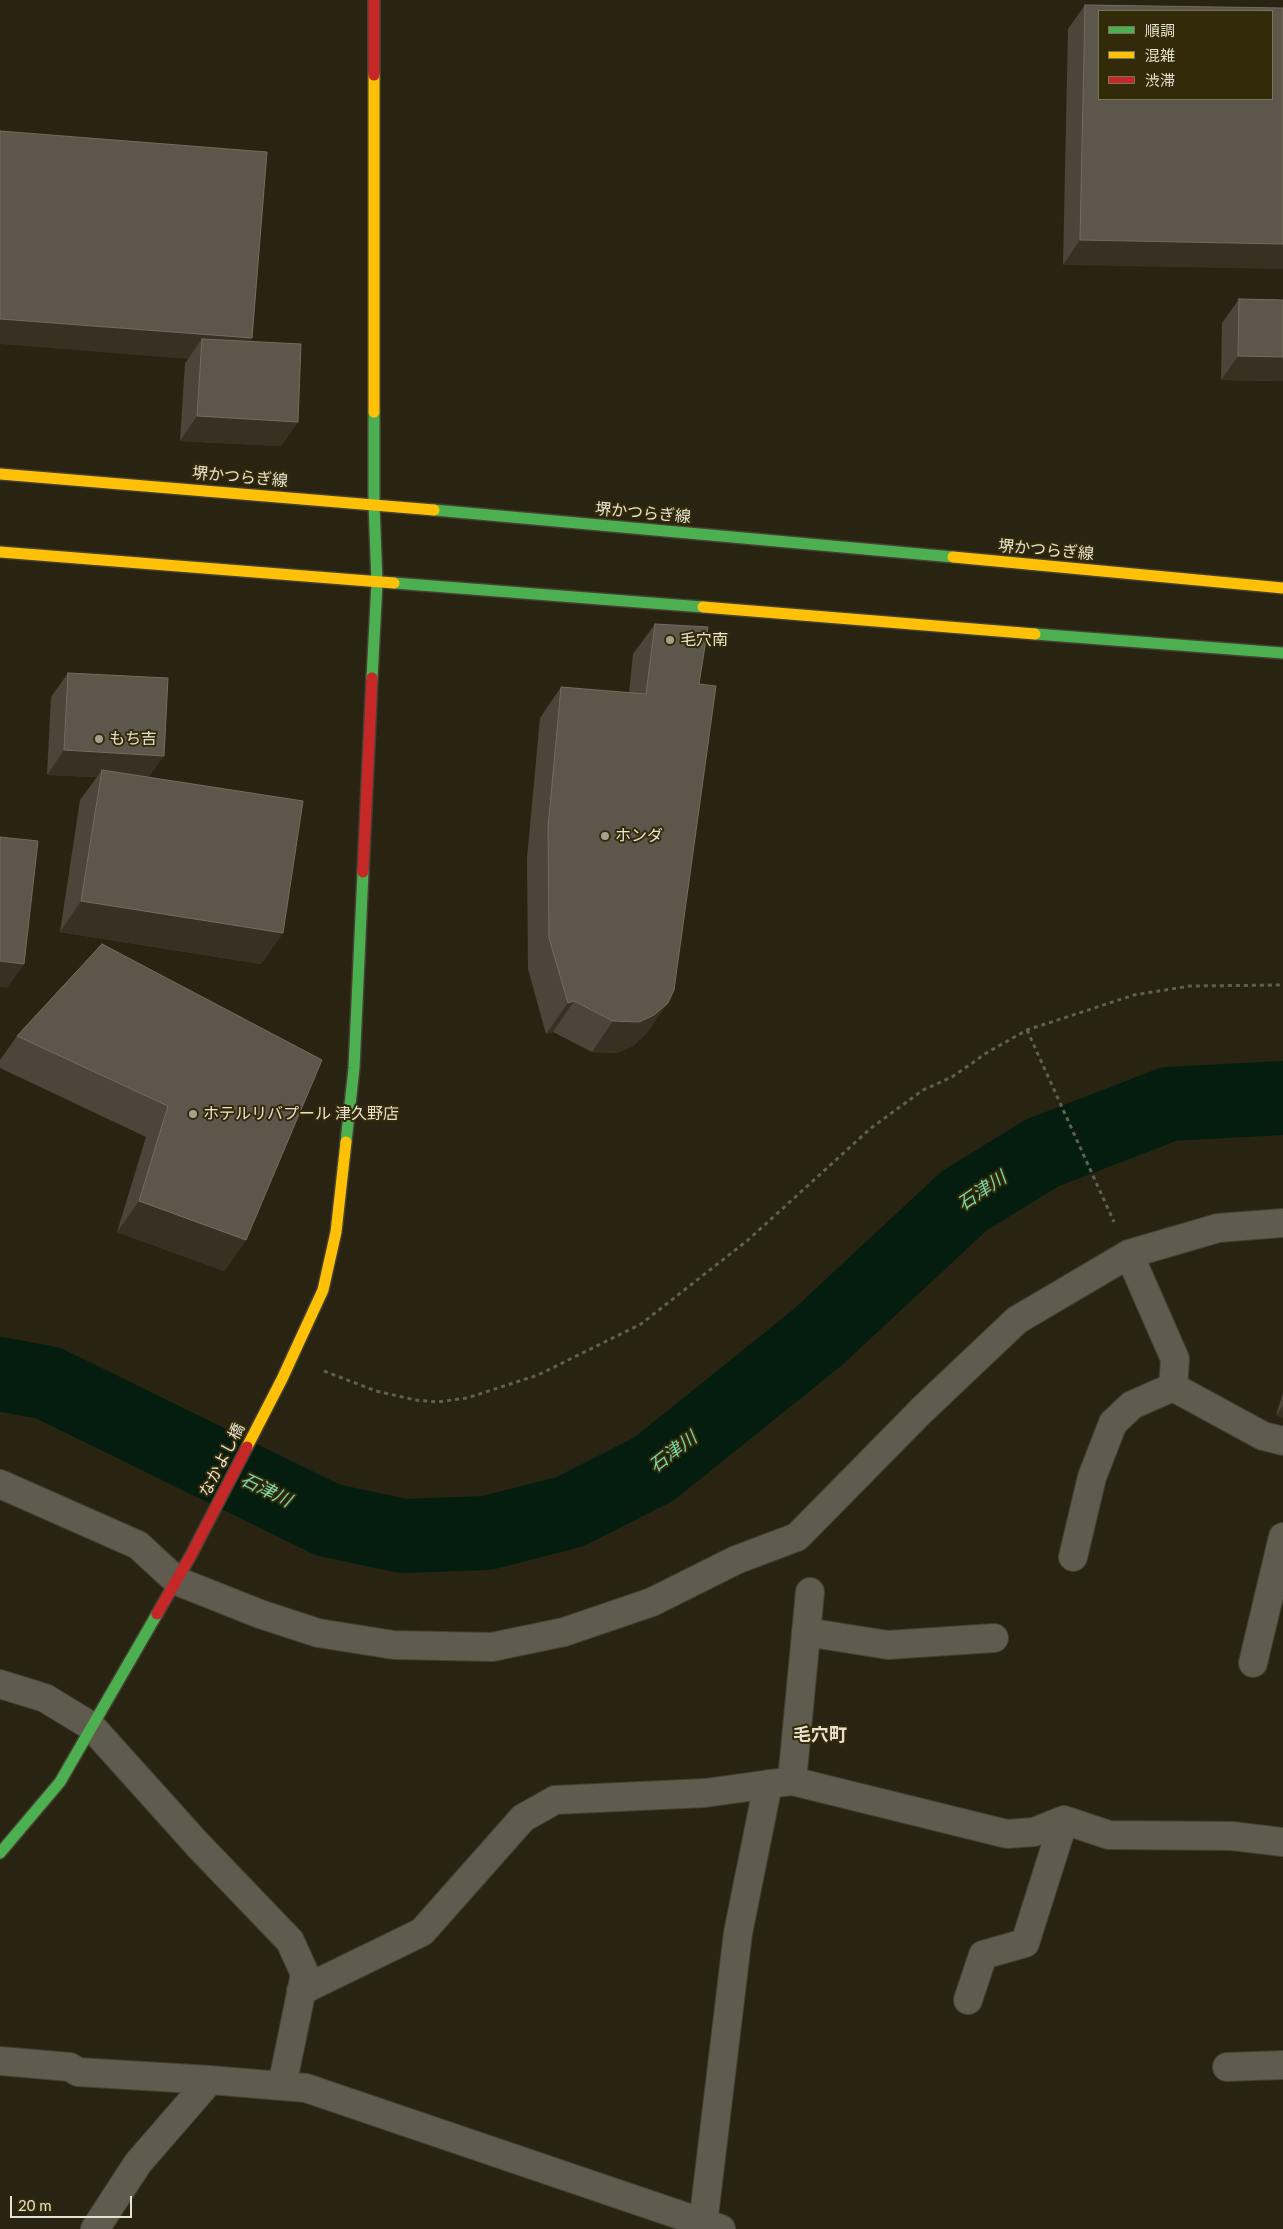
<!DOCTYPE html>
<meta charset="utf-8">
<style>
body{margin:0}
#map{position:relative;width:1283px;height:2229px;overflow:hidden;background:#292412;font-family:Lato,"Noto Sans JP",sans-serif}
canvas{display:block}
.legend{position:absolute;left:1098px;top:10px;width:175px;height:90px;box-sizing:border-box;background:#322a09;border:1px solid #7a7459;margin:0;padding:6px 9px;list-style:none;font-size:15px;color:#e7e2d0}
.legend li{display:flex;align-items:center;gap:10px;height:25px}
.legend b{width:25px;border:1px solid #7a7459}
.scale{position:absolute;left:10px;top:2196px;width:122px;height:22px;box-sizing:border-box;border:2px solid #e7e2d0;border-top:0;padding-left:6px;font-size:15px;line-height:18px;white-space:nowrap;color:#e7e2d0;-webkit-text-stroke:4px #322a09;paint-order:stroke}
</style>
<div id="map">
<canvas width="1283" height="2229"></canvas>
<ul class="legend">
<li><b style="height:6px;background:#4caf50"></b>順調</li>
<li><b style="height:6px;background:#ffc107"></b>混雑</li>
<li><b style="height:6px;background:#c62828"></b>渋滞</li>
</ul>
<div class="scale">20 m</div>
</div>
<script>
const c = document.querySelector('canvas').getContext('2d');
c.lineJoin = 'round';
function toPath(rows) {
  const path = new Path2D();
  for (const r of rows) {
    path.moveTo(r[0], r[1]);
    for (let i = 2; i < r.length; i += 2) path.lineTo(r[i], r[i + 1]);
  }
  return path;
}
function stroke(path, color, width, dash) {
  c.strokeStyle = color;
  c.lineWidth = width;
  c.lineCap = dash ? 'butt' : 'round';
  c.setLineDash(dash || []);
  c.stroke(path);
}
function fillPath(path, color) {
  c.fillStyle = color;
  c.fill(path, 'evenodd');
}
function drawText(font, color, halo, rows, align = 'center') {
  c.font = font + ' Lato,"Noto Sans JP",sans-serif';
  c.lineWidth = 4;
  c.setLineDash([]);
  c.textBaseline = 'middle';
  c.strokeStyle = halo;
  c.fillStyle = color;
  for (const [text, x, y, turn = 0] of rows) {
    c.save();
    c.translate(x, y);
    c.rotate((+turn || 0) * Math.PI / 180);
    c.textAlign = isNaN(turn) ? turn : align;
    if (halo) c.strokeText(text, 0, 0);
    c.fillText(text, 0, 0);
    c.restore();
  }
}
const river = toPath([
 [0,1374,48,1383,328,1520,403,1536,487,1533,569,1512,654,1469,818,1337,964,1201,1042,1153,1169,1104,1283,1098]
]);
const path = toPath([
 [1027,1030,1114,1222],
 [324,1371,376,1391,415,1400,437,1402,467,1398,538,1375,641,1324,748,1240,871,1128,923,1090,952,1077,988,1052,1027,1030,1134,995,1190,986,1283,985]
]);
const street = toPath([
 [1173,1387,1263,1436,1283,1441],
 [0,1484,138,1545,177,1581,260,1614,318,1633,394,1645,492,1647,564,1632,652,1602,736,1560,797,1537,922,1410,1017,1320,1129,1254,1218,1228,1283,1223],
 [1073,1557,1092,1477,1113,1423,1132,1405,1173,1387,1175,1359,1129,1254],
 [806,1632,888,1645,994,1638],
 [1253,1663,1283,1537],
 [0,1684,45,1698,91,1726,197,1844,290,1941,305,1974,282,2086],
 [792,1781,810,1592],
 [301,1991,422,1932,523,1818,555,1800,705,1793,792,1781,1007,1834,1034,1832,1064,1820,1109,1835,1232,1836,1283,1842],
 [968,2000,983,1955,1025,1943,1064,1820],
 [0,2061,70,2067,78,2072,210,2080],
 [1227,2067,1283,2065],
 [703,2224,738,1933,768,1784],
 [95,2229,138,2163,210,2080,306,2088,721,2229]
]);
const fast = toPath([
 [434,510,953,557],
 [394,583,703,607],
 [1035,634,1283,653],
 [372,678,377,583,374,504,374,412],
 [346,1142,354,1068,363,872],
 [0,1853,60,1782,157,1614]
]);
const slow = toPath([
 [374,75,374,412],
 [0,474,434,510],
 [0,552,394,583],
 [953,557,1283,588],
 [703,607,1035,634],
 [247,1447,282,1379,323,1290,336,1232,346,1142]
]);
const jam = toPath([
 [374,0,374,75],
 [363,872,372,678],
 [157,1614,191,1555,247,1447]
]);
const wall = toPath([
 [1085,5,1283,8,1063,265,1068,29],
 [267,152,252,338,249,342,298,422,281,446,180,441,185,363,188,359],
 [1239,299,1283,300,1283,381,1221,380,1222,323],
 [655,624,699,684,647,1033,633,1046,617,1053,592,1052,553,1032,546,1034,528,969,527,858,540,718,561,687,629,693,633,654],
 [68,673,149,777,283,933,261,964,60,932,80,800,97,777,47,775,51,697],
 [102,944,246,1240,224,1271,117,1232,146,1137,0,1068,0,1060,17,1036],
 [1283,1393,1283,1418,1276,1415]
]);
const shadedWall = toPath([
 [1080,240,1283,244,1283,269,1063,265],
 [0,319,252,338,235,363,202,339,188,359,0,344],
 [1238,356,1283,357,1283,381,1221,380],
 [197,416,298,422,281,446,180,441],
 [64,750,164,756,147,780,102,770,97,777,47,775],
 [81,901,283,933,261,964,60,932],
 [0,961,24,964,7,988,0,987],
 [574,1001,553,1032,546,1034,568,1003],
 [668,1003,647,1033,633,1046,617,1053,592,1052,613,1021],
 [139,1201,246,1240,224,1271,117,1232],
 [1283,1406,1283,1418,1276,1415]
]);
const building = toPath([
 [1085,5,1283,8,1283,244,1080,240,1085,5],
 [1099,11,1272,11,1272,99,1099,99,1099,11],
 [0,131,267,152,252,338,0,319,0,131],
 [1239,299,1283,300,1283,357,1238,356,1239,299],
 [202,339,301,344,298,422,197,416,202,339],
 [655,624,708,627,699,684,716,686,674,990,668,1003,654,1015,639,1022,613,1021,574,1001,568,1003,549,938,548,828,561,687,646,694,655,624],
 [68,673,168,678,164,756,64,750,68,673],
 [102,770,303,801,283,933,81,901,102,770],
 [0,837,38,841,24,964,0,961,0,837],
 [102,944,322,1060,246,1240,139,1201,168,1106,17,1036,102,944]
]);
const markers = [
 [670,640,5,"#a4a08e"],
 [99,739,5,"#a4a08e"],
 [605,836,5,"#a4a08e"],
 [193,1114,5,"#a4a08e"]
];
const streetNames = [
 ["堺かつらぎ線",240,477,5],
 ["堺かつらぎ線",643,513,5],
 ["堺かつらぎ線",1046,550,5],
 ["なかよし橋",222,1460,-63]
];
const poiNames = [
 ["毛穴南",680,640],
 ["もち吉",109,739],
 ["ホンダ",615,836],
 ["ホテルリバプール 津久野店",203,1114]
];
const waterNames = [
 ["石津川",982,1191,-34],
 ["石津川",673,1452,-37],
 ["石津川",266,1490,26]
];
const neighbourhoodNames = [
 ["毛穴町",820,1735]
];
stroke(river, '#041d0e', 74);
stroke(street, '#454033', 30);
stroke(fast, '#454033', 14);
stroke(slow, '#454033', 14);
stroke(jam, '#454033', 14);
stroke(path, '#615f53', 3, [4, 4]);
stroke(street, '#5f5b4e', 28);
stroke(fast, '#4caf50', 11);
stroke(slow, '#ffc107', 11);
stroke(jam, '#c62828', 11);
fillPath(wall, '#4d4539');
fillPath(shadedWall, '#373123');
fillPath(building, '#5d564a');
stroke(building, '#736c5f', 1);
for (const [x, y, r, color] of markers) {
  const dot = new Path2D();
  dot.arc(x, y, r, 0, 2 * Math.PI);
  c.fillStyle = color;
  c.fill(dot);
  stroke(dot, '#322a09', 2);
}
drawText('16px', '#e7e2d0', '#322a09', streetNames);
drawText('16px', '#e7e2d0', '#322a09', poiNames, 'left');
drawText('italic 18px', '#79d4a8', '#322a09', waterNames);
drawText('bold 18px', '#e7e2d0', '#322a09', neighbourhoodNames);
</script>
